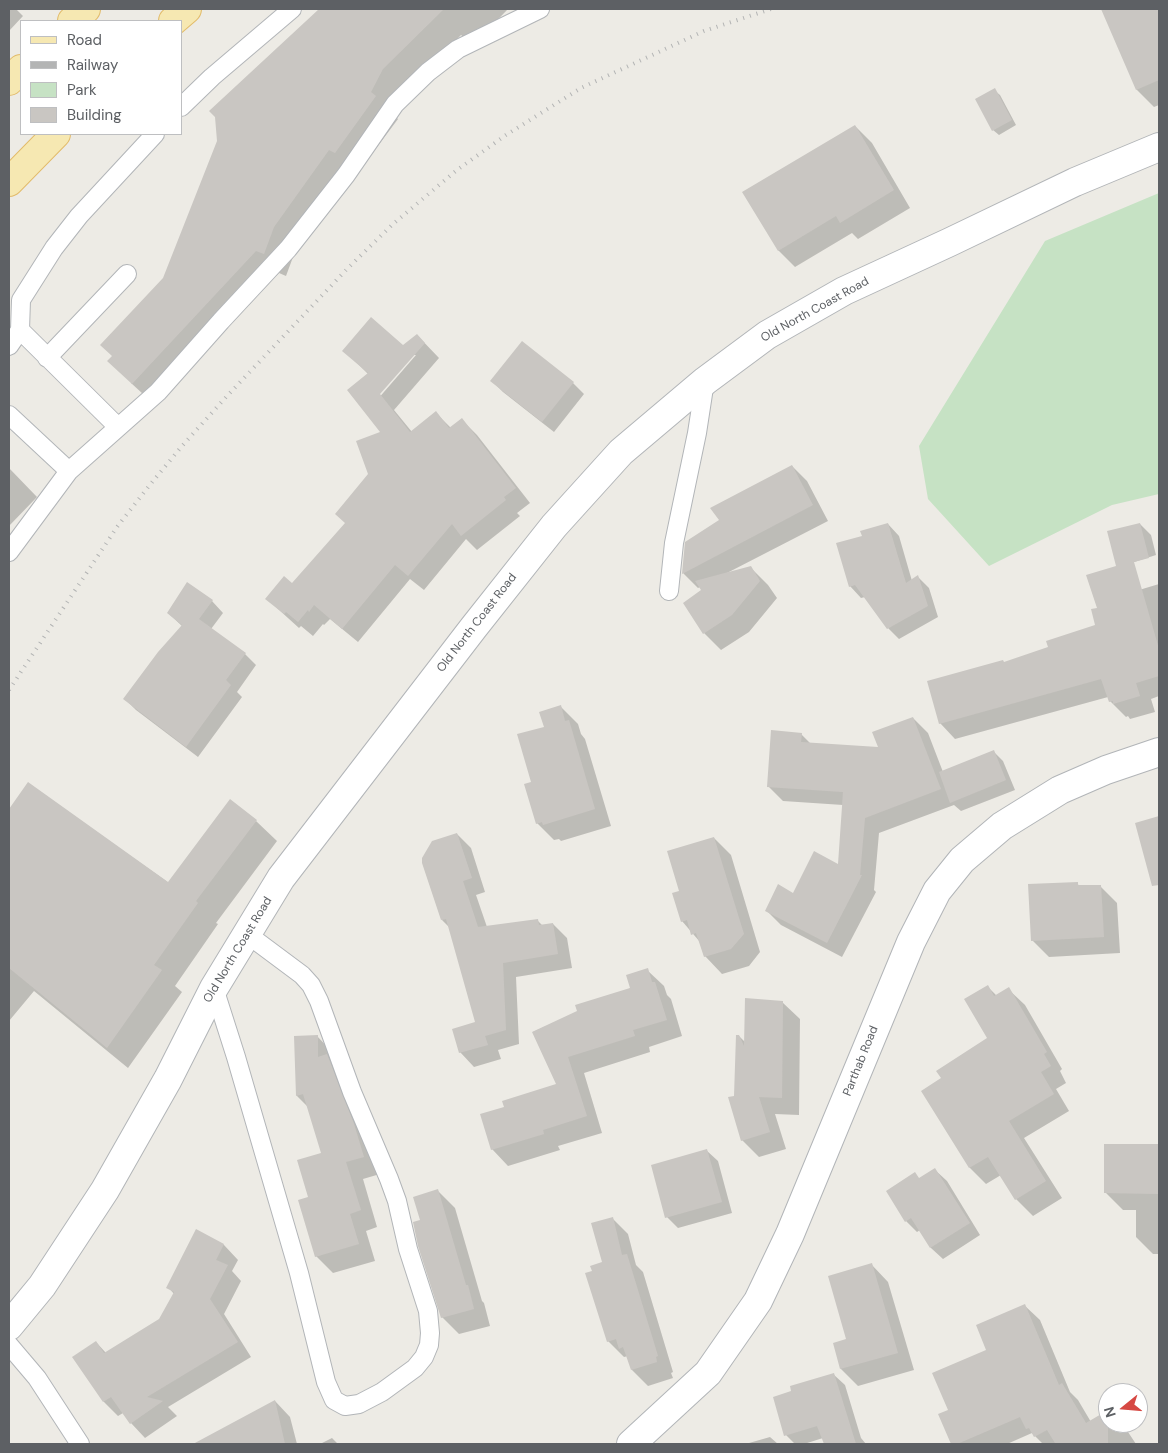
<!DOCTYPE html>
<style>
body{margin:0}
#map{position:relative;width:1168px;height:1453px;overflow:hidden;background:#edebe5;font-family:"DM Sans",sans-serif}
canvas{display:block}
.frame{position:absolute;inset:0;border:10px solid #5d6064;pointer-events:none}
.legend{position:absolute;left:20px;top:20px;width:162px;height:115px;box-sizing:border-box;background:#fff;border:1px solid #bebfc1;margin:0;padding:6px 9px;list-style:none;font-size:15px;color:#5d6064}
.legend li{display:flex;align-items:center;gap:10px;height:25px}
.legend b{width:25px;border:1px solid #bebfc1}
.north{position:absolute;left:1098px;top:1383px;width:50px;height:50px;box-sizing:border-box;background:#fff;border:1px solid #bebfc1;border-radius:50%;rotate:253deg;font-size:14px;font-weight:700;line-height:20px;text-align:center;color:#5d6064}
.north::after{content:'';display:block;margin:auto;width:18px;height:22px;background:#d64843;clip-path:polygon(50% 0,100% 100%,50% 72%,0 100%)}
</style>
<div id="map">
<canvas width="1168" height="1453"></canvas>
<div class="frame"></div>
<ul class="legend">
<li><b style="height:6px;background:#f6e8b2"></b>Road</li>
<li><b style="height:6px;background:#b3b4b4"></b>Railway</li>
<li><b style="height:14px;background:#c6e2c4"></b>Park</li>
<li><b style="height:14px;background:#c9c6c2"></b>Building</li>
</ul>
<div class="north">N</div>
</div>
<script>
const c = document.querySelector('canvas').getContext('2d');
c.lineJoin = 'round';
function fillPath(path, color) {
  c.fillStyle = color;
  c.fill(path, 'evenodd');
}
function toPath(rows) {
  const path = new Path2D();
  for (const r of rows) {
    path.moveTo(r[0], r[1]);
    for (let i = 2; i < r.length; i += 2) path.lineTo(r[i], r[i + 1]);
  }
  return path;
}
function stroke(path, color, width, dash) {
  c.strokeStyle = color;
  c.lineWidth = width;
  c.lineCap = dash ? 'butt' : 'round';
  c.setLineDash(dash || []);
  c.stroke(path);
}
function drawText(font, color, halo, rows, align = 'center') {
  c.font = font + ' "DM Sans",sans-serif';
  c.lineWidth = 4;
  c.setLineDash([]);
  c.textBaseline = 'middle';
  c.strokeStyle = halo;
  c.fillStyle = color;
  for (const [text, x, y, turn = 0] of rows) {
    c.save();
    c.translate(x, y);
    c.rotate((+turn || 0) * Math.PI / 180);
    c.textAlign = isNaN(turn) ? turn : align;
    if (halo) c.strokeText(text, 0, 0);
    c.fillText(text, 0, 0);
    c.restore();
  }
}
const green = toPath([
 [1159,193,1159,494,1112,505,989,566,928,499,919,446,1045,241]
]);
const shadow = toPath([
 [9,9,16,9,23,16,9,31],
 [321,9,330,9,335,13,339,9,508,9,473,45,461,35,405,92,393,114,398,119,357,174,352,171,296,249,286,276,279,273,155,405,131,383,164,278,218,141,216,117,211,111],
 [1102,9,1159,9,1159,105,1154,107,1137,90],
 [994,90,1000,95,1016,125,999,135,993,130],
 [855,126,872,143,910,208,858,239,852,233,795,267,778,250],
 [417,335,439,358,394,410,412,432,436,413,451,428,462,420,477,435,530,503,517,513,520,516,477,550,466,539,424,590,410,579,358,642,330,619,324,625,323,624,313,636,301,626,299,628,267,599,293,584,346,523,370,474,382,432,368,374,344,350,403,347],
 [413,355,416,355,377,400,375,398],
 [492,381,573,383,584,394,554,432,503,392],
 [792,466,807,481,828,521,727,573,751,568,768,585,777,598,749,632,721,650,704,633,684,603,703,591,700,587,698,588,683,573,720,520],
 [9,468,37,497,9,526],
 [888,524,899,536,912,581,918,577,929,588,938,617,899,639,888,628,865,597,861,598,850,586,864,537],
 [1140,524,1151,535,1156,555,1125,565],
 [188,584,212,601,223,613,211,629,245,654,256,665,237,692,242,697,198,757,136,710,125,699,182,626,168,613],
 [1159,584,1159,696,1151,699,1155,712,1130,719,1128,716,1126,717,1110,701,1108,697,955,739,940,723,1005,663,1050,648,1097,625,1098,608,1096,603],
 [561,707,578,724,581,734,585,739,611,826,561,841,559,839,554,840,537,823,532,783,545,727],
 [913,718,928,733,943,772,994,752,1003,761,1015,790,961,811,954,805,879,833,874,890,876,892,842,957,781,925,766,910,840,866,843,805,783,801,768,786,801,734,811,744,880,748],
 [28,784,169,883,256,821,277,841,216,923,218,924,175,986,182,992,128,1068,34,991,9,1021,9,811],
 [1159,817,1159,878,1148,867,1136,824],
 [457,834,471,848,485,892,476,895,487,927,537,920,543,926,553,924,567,938,572,968,516,977,519,1044,498,1050,501,1059,474,1067,460,1052,477,1023,449,927,442,920],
 [714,838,731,855,760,952,749,966,722,974,705,956,700,942,682,921,681,892],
 [1077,883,1080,887,1100,886,1117,903,1120,953,1049,957,1032,940],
 [647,970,664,986,667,995,671,999,682,1036,649,1047,650,1052,584,1073,602,1133,558,1146,560,1150,508,1166,492,1149,505,1108,558,1085,533,1032,631,988],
 [987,986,997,996,1008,989,1025,1005,1062,1069,1060,1071,1066,1083,1056,1089,1069,1111,1024,1138,1062,1198,1033,1216,1016,1199,1001,1175,986,1184,970,1168,923,1091,943,1079,989,1039],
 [782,1002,800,1019,799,1115,775,1114,786,1149,759,1157,742,1140,735,1097,739,1036,745,1042],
 [317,1036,334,1054,380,1174,363,1179,377,1227,366,1231,375,1261,333,1273,316,1256,310,1198,322,1154,308,1107,297,1096,295,1037],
 [1106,1145,1159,1146,1159,1254,1153,1254,1136,1237,1136,1210,1123,1210,1106,1193],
 [706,1150,718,1161,732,1213,678,1228,667,1217],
 [935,1170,947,1181,980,1235,943,1259,931,1248,920,1230,917,1232,906,1221,920,1179],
 [438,1191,455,1208,482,1301,484,1303,490,1326,459,1334,442,1317,421,1221],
 [612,1218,628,1234,636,1265,643,1272,673,1372,671,1373,673,1378,648,1386,632,1370,628,1356,624,1357,608,1341,594,1272,604,1263],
 [197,1231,224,1245,238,1260,232,1271,241,1281,224,1314,251,1357,168,1407,177,1416,145,1438,131,1423,123,1413,118,1416,104,1402,74,1357,96,1342,106,1353,160,1320,174,1294,168,1287],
 [871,1264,888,1282,914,1370,858,1386,841,1369,834,1344,848,1340],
 [1024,1305,1040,1320,1070,1392,1078,1400,1091,1422,1108,1412,1108,1423,1122,1423,1136,1444,1043,1444,1032,1433,1007,1444,952,1444,940,1415,949,1411,988,1350],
 [833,1374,845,1385,861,1438,866,1444,825,1444,823,1438,804,1444,795,1444,786,1435,793,1392],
 [275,1401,290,1417,297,1444,225,1444,218,1432],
 [770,1437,778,1444,750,1444,749,1443],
 [332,1438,338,1444,320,1444]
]);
const building = toPath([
 [319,9,444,9,383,69,371,92,376,96,335,153,329,150,274,227,264,254,256,251,132,384,107,361,112,356,100,345,163,278,217,141,215,117,209,111],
 [1101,9,1159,9,1159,80,1136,90],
 [995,88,1012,120,992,131,975,99],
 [855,125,894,190,840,223,836,216,778,251,742,192],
 [371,317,403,345,417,334,425,343,380,394,410,432,436,411,449,428,462,418,516,488,504,497,506,500,461,536,452,524,408,576,395,565,342,629,314,605,309,612,308,610,298,622,286,612,284,614,265,599,284,576,292,583,345,523,335,514,368,474,356,441,380,432,347,390,368,373,342,351],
 [522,341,574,382,542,422,490,381],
 [792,465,813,505,682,574,685,542,719,520,710,508],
 [888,523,906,583,918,575,928,606,887,629,855,585,849,587,836,543,862,536,860,531],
 [1140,523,1149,558,1134,562,1159,649,1159,676,1136,683,1140,696,1113,704,1113,701,1109,702,1101,679,939,724,927,681,1003,660,1004,662,1048,647,1046,641,1095,625,1091,609,1097,608,1086,575,1116,566,1107,531],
 [751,566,760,581,732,615,703,634,683,603,701,590,695,581],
 [187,582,213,600,199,619,246,653,226,680,231,685,186,747,123,699,158,652,182,625,167,613],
 [561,705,565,721,569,720,595,809,543,825,542,822,536,824,524,784,531,782,517,734,544,727,539,712],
 [913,717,941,789,865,818,860,875,862,875,827,943,765,911,778,884,793,893,814,851,838,864,843,792,767,787,771,730,802,733,801,742,878,747,872,732],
 [994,750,1006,780,950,803,939,772],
 [28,782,168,882,230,799,257,820,196,901,198,903,154,965,162,970,107,1048,9,968,9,809],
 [1159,816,1159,885,1152,886,1135,823],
 [457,833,472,878,463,881,478,927,538,919,539,925,553,923,558,954,503,963,506,1030,485,1036,488,1045,459,1053,452,1029,475,1022,446,919,441,920,422,863,422,858,432,841],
 [714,837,744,934,731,949,704,957,696,933,691,935,687,920,681,922,672,893,679,891,667,851],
 [1078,882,1078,885,1101,885,1104,937,1031,941,1028,884],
 [648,968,652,982,655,982,667,1020,633,1030,635,1036,568,1057,587,1116,543,1130,544,1134,491,1150,480,1114,504,1107,502,1101,556,1084,532,1032,577,1011,575,1005,630,988,626,975],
 [988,985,994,996,1009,987,1047,1052,1044,1054,1051,1066,1041,1072,1054,1094,1009,1121,1046,1181,1015,1200,988,1157,969,1168,921,1091,941,1078,936,1071,987,1038,964,999],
 [745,998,783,1001,782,1098,759,1097,770,1132,741,1141,728,1097,734,1096,736,1035,739,1035,744,1046],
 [318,1035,318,1057,327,1054,354,1124,364,1157,346,1162,361,1210,350,1214,359,1244,315,1257,298,1200,308,1197,297,1160,321,1153,303,1094,296,1096,294,1036],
 [1104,1144,1159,1144,1159,1194,1104,1193],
 [707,1149,722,1202,665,1218,651,1165],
 [935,1168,970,1223,930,1248,911,1218,905,1222,886,1191,915,1172,919,1178],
 [438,1189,466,1285,468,1285,474,1309,441,1318,418,1246,413,1222,420,1220,413,1197],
 [613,1217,622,1255,627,1254,658,1356,656,1357,657,1362,631,1370,623,1347,619,1349,616,1339,607,1342,585,1273,592,1271,590,1266,602,1262,591,1223],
 [196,1229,224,1244,216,1260,228,1265,210,1299,238,1342,147,1397,163,1401,130,1424,111,1397,103,1402,72,1357,96,1341,104,1353,159,1319,174,1292,166,1288],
 [872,1263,898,1353,840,1369,833,1343,846,1339,828,1276],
 [1025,1304,1059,1385,1062,1383,1086,1423,1108,1410,1108,1444,1052,1444,1055,1443,1047,1430,1034,1437,1029,1428,1026,1429,1020,1417,957,1444,951,1444,938,1414,948,1410,932,1373,986,1350,976,1325],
 [834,1373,856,1444,824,1444,817,1426,784,1436,773,1397,791,1391,790,1386],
 [275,1400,285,1444,193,1444]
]);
const lane = toPath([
 [181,107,212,77,292,9],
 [20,330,118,427],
 [9,346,20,330,21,300,54,248,79,216,155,134],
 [47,358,127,274],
 [9,415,69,471,158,392,221,321,288,249,346,175,395,104,428,72,458,49,540,9],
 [9,552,69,471],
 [669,591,674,543,697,433,705,381],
 [214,988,236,1057,299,1273,326,1382,334,1400,345,1406,359,1404,382,1392,415,1368,424,1357,429,1345,430,1333,428,1311,408,1249,397,1201,389,1179,352,1092,319,1001,311,985,302,975,247,934],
 [9,1345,37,1378,80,1444]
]);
const street = toPath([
 [9,1326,42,1286,105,1190,168,1079,214,988,281,878,474,627,554,526,621,452,705,381,767,335,844,291,950,242,1075,182,1159,147],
 [631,1444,708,1373,758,1301,790,1234,911,942,937,891,962,860,1002,826,1060,790,1106,770,1159,752]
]);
const primary = toPath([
 [72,21,86,9],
 [173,21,187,9],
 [9,81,21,69],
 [9,182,56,134]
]);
const rail = toPath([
 [9,690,117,527,149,486,182,446,227,396,347,269,393,224,457,170,506,135,581,88,704,31,771,9]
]);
const streetNames = [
 ["Old North Coast Road",815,310,-29],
 ["Old North Coast Road",477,623,-52],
 ["Old North Coast Road",238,950,-59],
 ["Parthab Road",861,1061,-68]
];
fillPath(green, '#c6e2c4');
fillPath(shadow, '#0003');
fillPath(building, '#c9c6c2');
stroke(lane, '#b2b5b8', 20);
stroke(street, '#b2b5b8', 30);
stroke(primary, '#e2bb6a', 30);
stroke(lane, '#fff', 18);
stroke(street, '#fff', 28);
stroke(primary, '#f6e8b2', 28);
stroke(rail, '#b3b4b4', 4, [1, 6]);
drawText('12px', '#5d6064', '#fff', streetNames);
</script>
